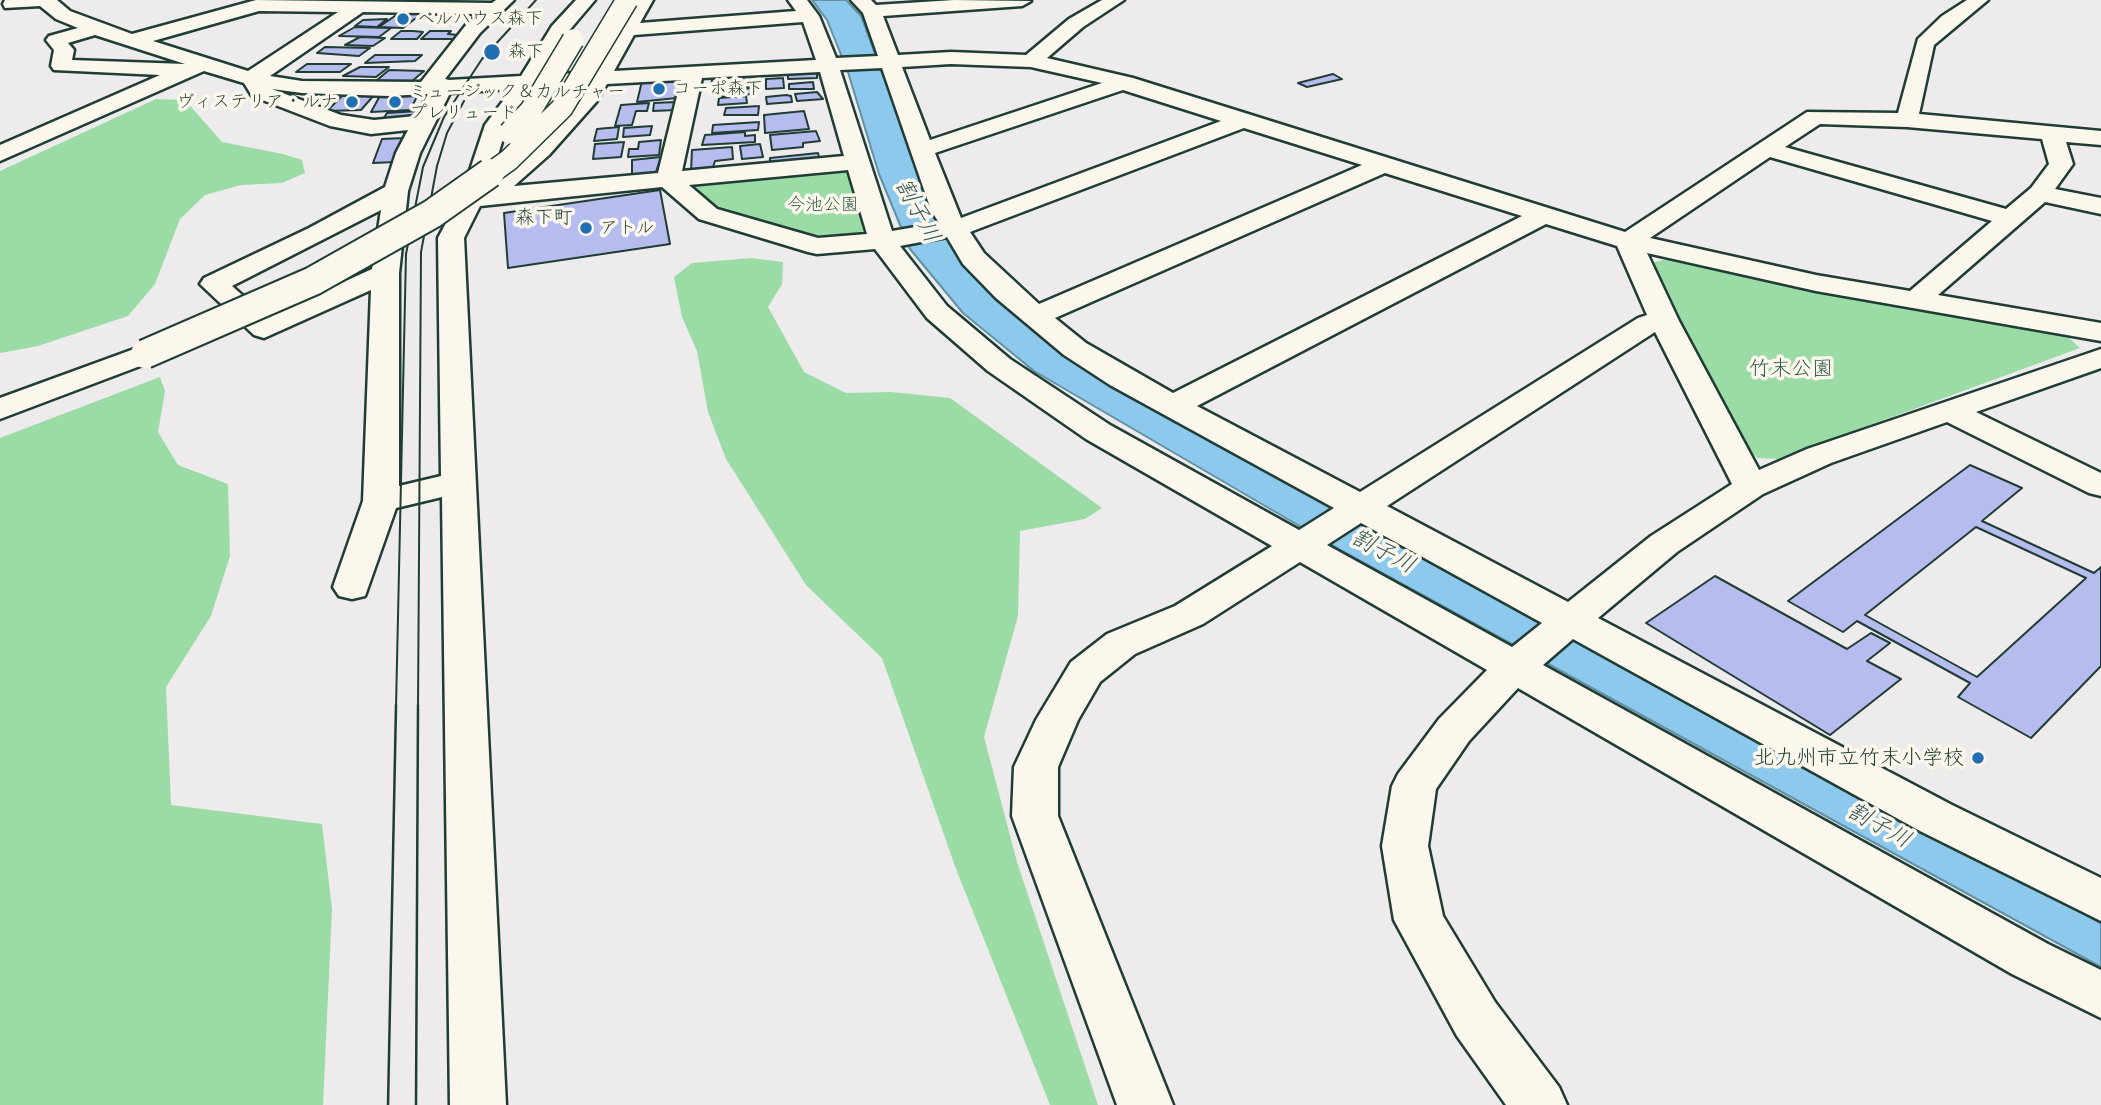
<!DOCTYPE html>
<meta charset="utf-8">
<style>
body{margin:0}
canvas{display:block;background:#edebec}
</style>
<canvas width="2101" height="1105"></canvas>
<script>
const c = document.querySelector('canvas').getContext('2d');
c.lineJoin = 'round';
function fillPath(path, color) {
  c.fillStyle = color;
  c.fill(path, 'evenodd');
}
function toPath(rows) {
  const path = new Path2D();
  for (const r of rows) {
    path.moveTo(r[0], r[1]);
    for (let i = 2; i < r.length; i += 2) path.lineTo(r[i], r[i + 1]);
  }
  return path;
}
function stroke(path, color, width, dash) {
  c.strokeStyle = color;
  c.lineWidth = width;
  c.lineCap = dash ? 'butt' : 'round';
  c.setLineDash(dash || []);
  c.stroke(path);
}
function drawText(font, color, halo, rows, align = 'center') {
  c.font = font + ' "Patrick Hand","Klee One",sans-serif';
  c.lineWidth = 7;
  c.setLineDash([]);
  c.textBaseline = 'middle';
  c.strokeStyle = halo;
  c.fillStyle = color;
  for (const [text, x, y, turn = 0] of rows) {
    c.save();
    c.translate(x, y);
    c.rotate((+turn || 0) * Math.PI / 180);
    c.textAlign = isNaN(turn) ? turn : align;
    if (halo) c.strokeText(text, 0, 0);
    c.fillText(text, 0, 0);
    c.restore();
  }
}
const green = toPath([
 [156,99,185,100,222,142,283,154,302,160,305,173,282,183,241,185,205,195,180,219,155,284,128,316,38,346,0,353,0,171],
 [849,169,869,233,863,237,827,241,723,215,687,185],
 [751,258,783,262,782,284,768,307,804,372,846,393,891,392,950,398,1102,508,1085,519,1020,531,1018,616,984,737,1017,862,1098,1105,1050,1105,956,869,882,658,806,585,726,459,708,412,697,351,682,317,674,277,692,263],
 [1667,259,2069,338,2080,348,1778,459,1758,458,1738,444,1651,263],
 [160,377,165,391,158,432,178,465,228,484,230,556,211,616,166,687,171,805,322,824,332,909,323,1105,0,1105,0,438]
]);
const water = toPath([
 [812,0,846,0,861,16,934,213,970,271,1013,313,1076,362,1625,666,2101,923,2101,967,1344,552,1034,371,963,313,910,249,879,174,848,72,827,20,812,0]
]);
const building = toPath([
 [402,11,425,11,403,28,379,27,402,11],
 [387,19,377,27,355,26,363,20,387,19],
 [355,27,391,28,379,37,339,36,355,27],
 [401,31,413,31,423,32,417,39,391,39,401,31],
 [430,31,451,31,448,34,458,35,453,39,421,39,430,31],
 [360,37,385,38,373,46,345,45,360,37],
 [325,47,370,48,359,56,317,53,325,47],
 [375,55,422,55,415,61,365,63,375,55],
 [307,64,351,64,340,72,296,72,307,64],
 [360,67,389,67,376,77,343,76,360,67],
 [389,70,424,71,411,82,376,81,389,70],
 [817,72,817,78,788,79,788,74,817,72],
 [1333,74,1342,79,1307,87,1298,83,1333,74],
 [737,77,752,78,752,87,711,89,712,79,737,77],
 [674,78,679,80,677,98,637,102,642,81,674,78],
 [783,78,784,88,766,89,766,79,783,78],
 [813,82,814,89,789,89,789,84,813,82],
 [753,88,753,94,722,96,723,90,753,88],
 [420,91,410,110,371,112,381,94,420,91],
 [817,92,823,99,797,101,795,94,817,92],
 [375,94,361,110,327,111,343,95,375,94],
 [786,95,791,96,792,102,767,104,766,97,786,95],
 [746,96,747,103,718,105,719,98,746,96],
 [676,102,676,110,653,111,654,103,676,102],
 [649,103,647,111,636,111,632,125,615,126,621,105,649,103],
 [759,106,758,115,724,115,726,108,759,106],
 [419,111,414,119,382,121,387,113,419,111],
 [804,111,809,129,765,133,764,115,804,111],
 [759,122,758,130,712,133,713,125,759,122],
 [652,126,650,135,623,137,624,128,652,126],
 [619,127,617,139,594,141,597,129,619,127],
 [816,131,820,141,803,143,803,147,772,150,770,135,816,131],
 [745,132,745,136,755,135,755,142,702,145,705,135,745,132],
 [404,138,395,162,373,163,382,139,404,138],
 [661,140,659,155,628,157,629,149,638,149,639,142,661,140],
 [624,142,621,157,593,159,595,144,624,142],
 [760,144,763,157,742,159,740,146,760,144],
 [732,147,733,159,715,161,712,170,691,171,692,150,732,147],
 [818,153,820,161,770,166,770,158,818,153],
 [661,157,655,175,632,177,632,160,661,157],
 [660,190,670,244,508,268,504,213,660,190],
 [1970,465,2022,488,1982,521,2094,573,2101,567,2101,666,2031,738,1958,697,1970,683,1857,621,1843,632,1788,601,1970,465],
 [1976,527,2086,578,1977,677,1865,615,1976,527],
 [1715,576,1847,649,1871,633,1890,643,1867,661,1901,679,1830,735,1646,623,1715,576]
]);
const minor = toPath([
 [5,0,57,0,70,11,132,34,256,0,492,3,496,0,514,0,480,33,445,79,449,80,521,76,552,26,576,0,595,0,567,33,543,75,592,72,635,0,653,0,640,23,796,11,788,0,807,0,819,16,836,58,878,56,863,13,851,0,871,0,876,5,954,0,1031,1,1022,6,883,16,898,55,951,52,1026,55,1069,19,1102,0,1124,0,1083,27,1047,58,1133,78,1625,232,1807,112,1898,113,1918,39,1942,16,1967,0,1988,0,1934,45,1919,114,2101,131,2101,145,2066,142,2073,164,2055,189,2101,198,2101,214,2045,202,1938,295,2101,323,2101,341,1816,291,1647,253,1679,321,1759,470,1807,449,2101,349,2101,368,1976,412,2101,473,2101,496,2089,493,1947,422,1831,463,1763,494,1677,552,1598,618,1952,805,2101,878,2101,921,1920,831,1573,639,1543,665,2048,944,2101,970,2101,1018,2012,974,1518,688,1469,741,1436,789,1428,846,1443,916,1495,1002,1559,1087,1567,1105,1506,1105,1457,1036,1394,920,1382,846,1392,786,1398,774,1439,719,1487,670,1300,562,1203,624,1135,654,1100,682,1078,720,1058,767,1058,816,1173,1105,1117,1105,1012,816,1014,767,1036,720,1071,662,1107,634,1175,606,1272,546,1086,439,988,371,927,318,875,249,817,254,808,252,699,219,662,187,480,206,464,238,506,1105,450,1105,442,497,396,508,365,596,352,599,339,596,333,587,363,501,371,290,264,338,254,335,200,284,204,278,309,228,385,187,396,153,408,130,371,134,330,126,252,96,244,83,204,71,0,161,0,145,160,75,54,70,51,66,54,50,46,40,49,36,78,28,56,19,40,6,5,8,3,4,5,0],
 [259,11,338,12,248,71,153,41,259,11],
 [363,12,479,14,466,25,421,82,302,81,270,76,363,12],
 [803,22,816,60,614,71,634,35,803,22],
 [95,35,185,64,72,60,74,50,68,43,95,35],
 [951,64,1031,67,1102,83,930,140,902,67,951,64],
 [882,68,931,210,939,223,892,231,840,70,882,68],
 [820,72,844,156,682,171,702,78,820,72],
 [681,80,658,173,514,186,549,155,597,101,607,84,681,80],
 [585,85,533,145,490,182,507,125,534,88,585,85],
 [272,89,302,93,388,96,428,94,416,116,374,120,341,115,272,89],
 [512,89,485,125,463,191,438,238,441,476,399,486,399,273,408,191,420,153,450,93,512,89],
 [1123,90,1221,121,961,218,935,153,1123,90],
 [1820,124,1907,127,2042,139,2049,164,2031,188,2006,209,1785,147,1820,124],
 [1244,128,1362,165,1039,304,984,253,970,232,1244,128],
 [1770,157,1992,221,1910,291,1816,275,1650,238,1770,157],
 [848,170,867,234,818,238,717,209,689,185,848,170],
 [1385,173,1522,216,1173,393,1086,343,1055,318,1385,173],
 [381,210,372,269,267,317,232,286,381,210],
 [1546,224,1617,246,1647,315,1638,318,1360,492,1197,406,1546,224],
 [947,237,963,264,996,298,1064,355,1110,385,1334,508,1299,530,1110,425,1010,359,947,306,900,246,947,237],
 [1655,332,1732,484,1651,536,1568,602,1387,506,1655,332],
 [1361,523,1542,623,1512,647,1327,545,1361,523],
 [145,345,156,348,160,354,156,360,0,419,0,398,145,345]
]);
const tramFar1 = toPath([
 [396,707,406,254,423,167,444,117,482,59,536,0],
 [418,707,421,252,437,166,447,133,464,101]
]);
const tram = toPath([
 [388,1105,396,705],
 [416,1105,418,705]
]);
const minorBridgeFar1 = toPath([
 [509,133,531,110,573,40],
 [488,175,509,160,562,108,627,0]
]);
const minorBridge = toPath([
 [145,354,313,281,432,214,490,173]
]);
const markers = [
 [403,19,7,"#1f6fb2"],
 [492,52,9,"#1f6fb2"],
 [659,89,7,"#1f6fb2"],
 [352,102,7,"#1f6fb2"],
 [395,102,7,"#1f6fb2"],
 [586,228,7,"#1f6fb2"],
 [1978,758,7,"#1f6fb2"]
];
const farPoinames = [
 ["ベルハウス森下",417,19],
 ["森下",508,52],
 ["コーポ森下",673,89],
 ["ミュージック＆カルチャー",409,92],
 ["プレリュード",409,113],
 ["ヴィステリア・ルナ",338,102,"right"],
 ["アトル",600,228]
];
const farParknames = [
 ["今池公園",823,205]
];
const farNeighbourhoodnames = [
 ["森下町",544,218]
];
const parkNames = [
 ["竹末公園",1791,369]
];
const poiNames = [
 ["北九州市立竹末小学校",1964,758]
];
const waterNames = [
 ["割子川",917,211,62],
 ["割子川",1383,552,28],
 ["割子川",1879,826,29]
];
fillPath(green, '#9bdca6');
fillPath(water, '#8dc9ed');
stroke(water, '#6191a3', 2);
fillPath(building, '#b6bdee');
stroke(building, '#1f3d34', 2);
stroke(minor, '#1f3d34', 5);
fillPath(minor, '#fbf7ec');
stroke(tramFar1, '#1f3d34', 2);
stroke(tram, '#1f3d34', 2.5);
stroke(minorBridgeFar1, '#1f3d34', 24, []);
stroke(minorBridge, '#1f3d34', 32, []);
stroke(minorBridgeFar1, '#fbf7ec', 21);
stroke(minorBridge, '#fbf7ec', 28);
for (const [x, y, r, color] of markers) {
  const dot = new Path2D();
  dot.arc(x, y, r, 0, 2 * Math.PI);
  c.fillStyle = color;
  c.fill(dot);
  stroke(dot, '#fbf7ec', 2.5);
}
drawText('18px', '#1f3d34', '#fbf7ec', farPoinames, 'left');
drawText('18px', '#385d4b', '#fbf7ec', farParknames);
drawText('19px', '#1f3d34', '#fbf7ec', farNeighbourhoodnames);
drawText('21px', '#385d4b', '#fbf7ec', parkNames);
drawText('21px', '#1f3d34', '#fbf7ec', poiNames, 'right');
drawText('italic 23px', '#355959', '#fbf7ec', waterNames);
</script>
